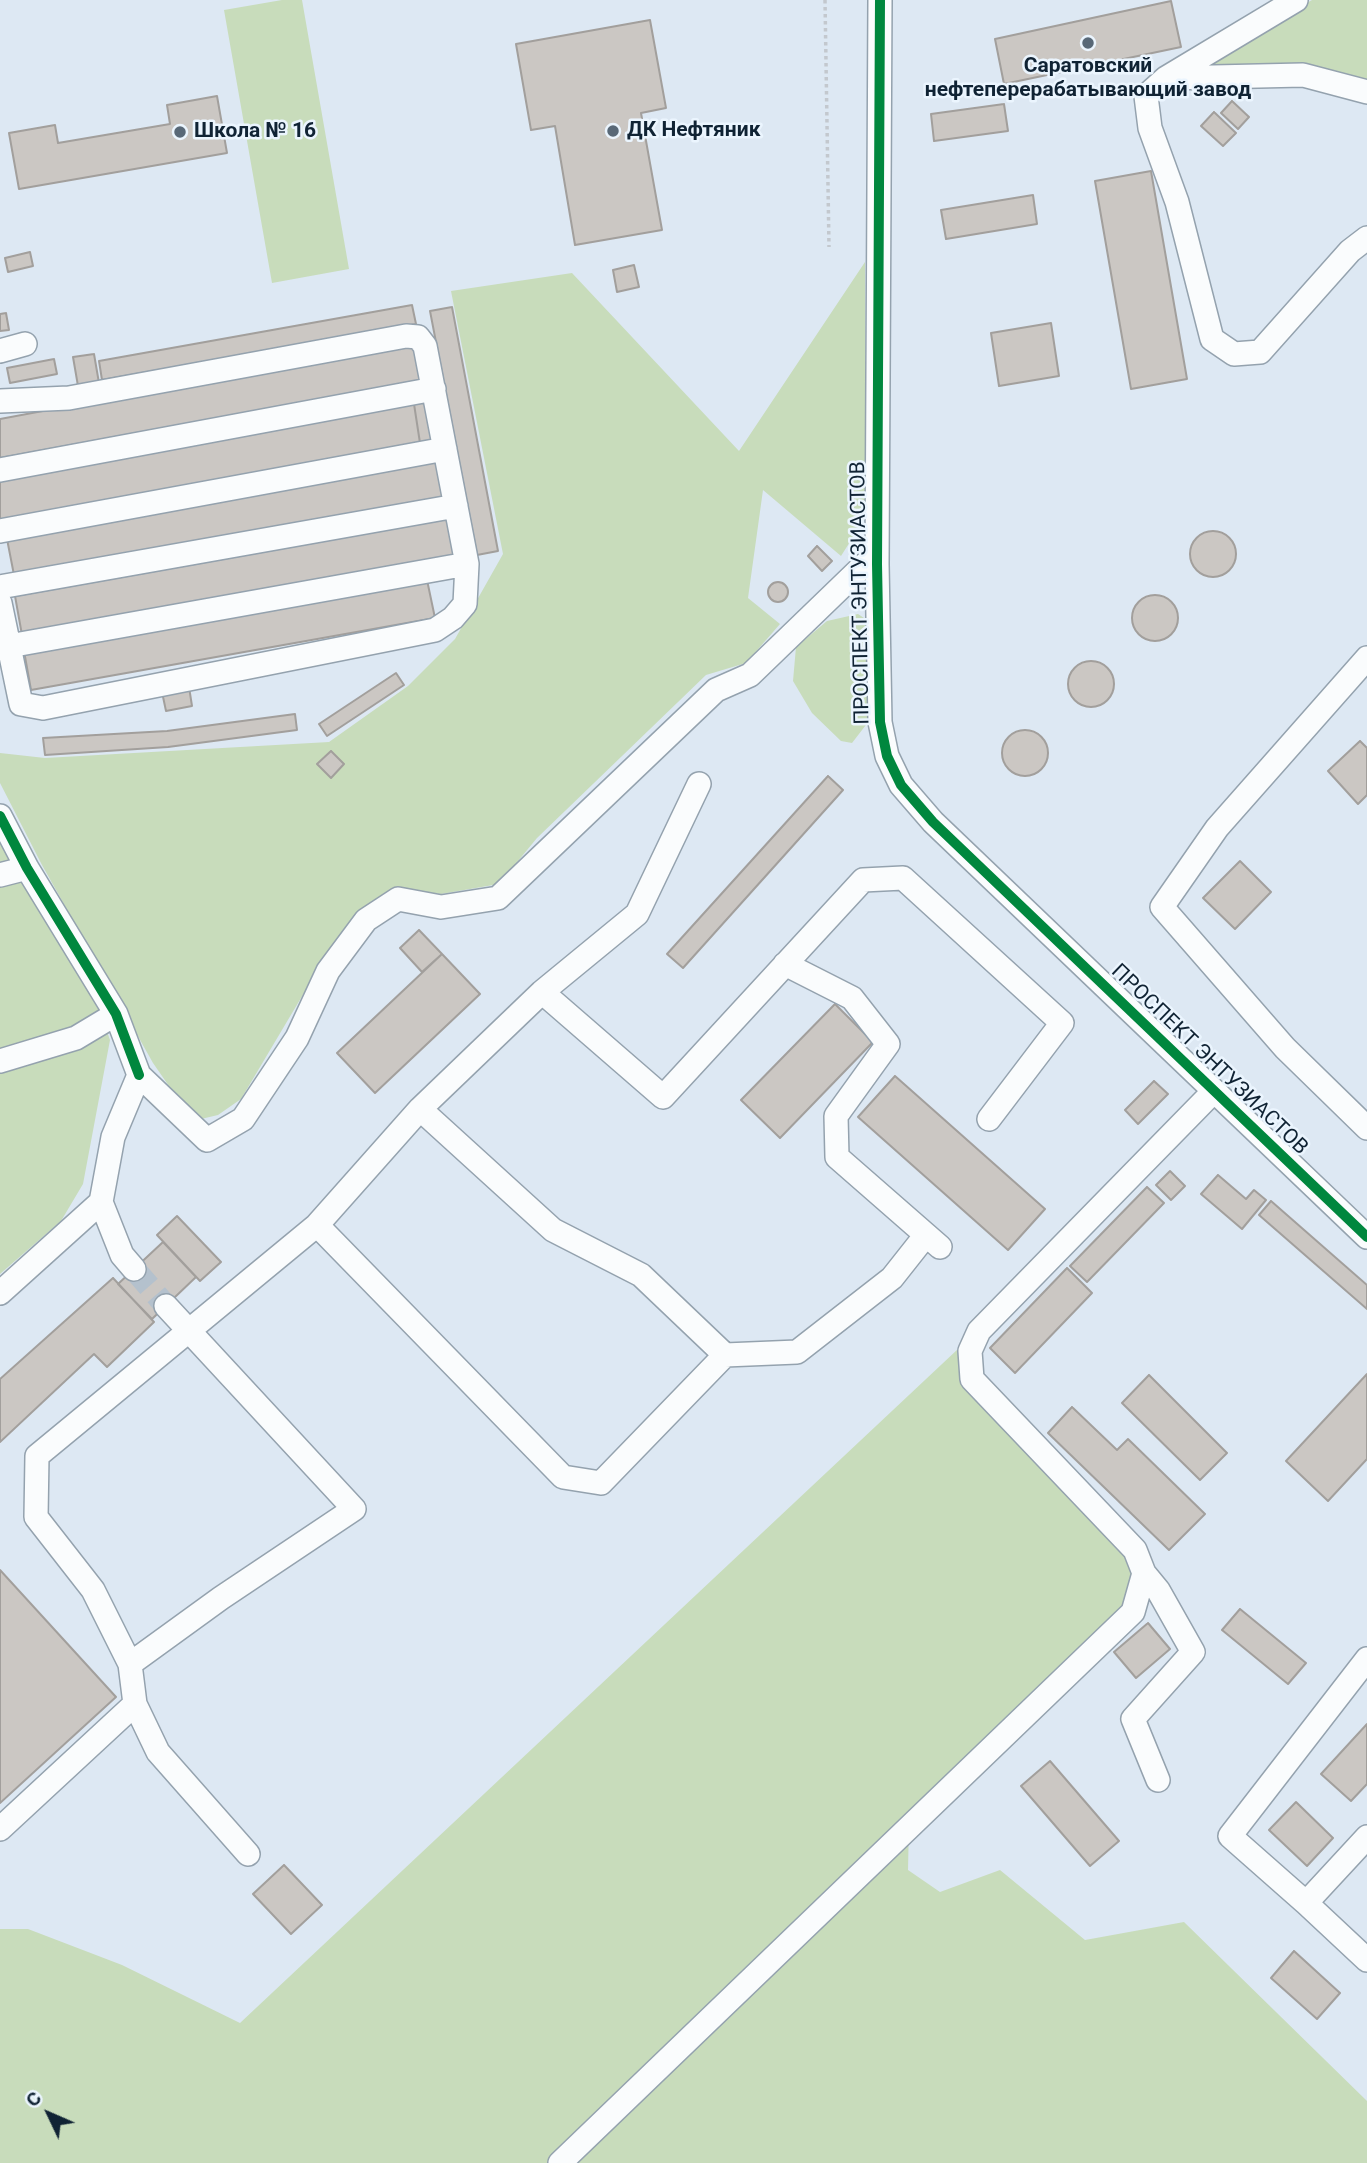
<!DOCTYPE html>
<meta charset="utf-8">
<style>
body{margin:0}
#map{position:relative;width:1367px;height:2163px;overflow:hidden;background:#dde8f3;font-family:Roboto,sans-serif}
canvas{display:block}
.north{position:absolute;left:14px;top:2079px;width:70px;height:70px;-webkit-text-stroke:5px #ebf5fe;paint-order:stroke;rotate:314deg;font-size:19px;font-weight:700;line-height:28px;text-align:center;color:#102334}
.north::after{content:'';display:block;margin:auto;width:24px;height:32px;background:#102334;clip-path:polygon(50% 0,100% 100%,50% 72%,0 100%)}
</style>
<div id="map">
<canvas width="1367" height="2163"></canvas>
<div class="north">С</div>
</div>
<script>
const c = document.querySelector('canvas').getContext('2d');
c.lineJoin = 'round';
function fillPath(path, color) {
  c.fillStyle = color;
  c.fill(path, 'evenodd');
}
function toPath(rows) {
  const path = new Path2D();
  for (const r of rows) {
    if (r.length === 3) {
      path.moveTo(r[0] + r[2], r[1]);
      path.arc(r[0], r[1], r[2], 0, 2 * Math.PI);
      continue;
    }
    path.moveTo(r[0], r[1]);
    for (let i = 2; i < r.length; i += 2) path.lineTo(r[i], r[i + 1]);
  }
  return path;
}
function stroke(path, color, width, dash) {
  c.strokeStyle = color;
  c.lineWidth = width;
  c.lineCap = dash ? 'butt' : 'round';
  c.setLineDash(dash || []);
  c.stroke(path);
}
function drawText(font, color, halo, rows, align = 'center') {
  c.font = font + ' Roboto,sans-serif';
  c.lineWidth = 5;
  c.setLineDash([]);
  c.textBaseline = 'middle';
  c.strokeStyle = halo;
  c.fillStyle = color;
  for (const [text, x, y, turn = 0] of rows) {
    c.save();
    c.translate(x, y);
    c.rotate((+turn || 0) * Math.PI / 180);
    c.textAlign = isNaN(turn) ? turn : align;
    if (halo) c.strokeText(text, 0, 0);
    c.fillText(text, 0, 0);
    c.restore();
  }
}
const green = toPath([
 [282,0,302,0,349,269,272,283,224,10],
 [1312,0,1367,0,1367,81,1324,68,1301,65,1194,67],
 [865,262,866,499,860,526,841,556,763,490,748,598,780,624,746,663,706,675,537,838,499,884,441,894,393,889,360,915,320,966,241,1099,218,1115,201,1119,180,1102,153,1063,42,865,0,783,0,753,45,758,329,742,408,686,455,639,503,554,451,291,572,273,739,451],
 [858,614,867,620,869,721,852,743,841,741,812,713,793,681,796,647,827,621],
 [0,836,96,1000,110,1040,83,1184,61,1221,0,1274],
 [958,1349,962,1376,1125,1553,1135,1582,1123,1614,909,1824,908,1870,940,1892,1000,1870,1085,1940,1184,1922,1367,2101,1367,2163,0,2163,0,1929,28,1929,122,1965,240,2023]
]);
const building = toPath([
 [1171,1,1181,47,1004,84,995,39,1171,1],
 [650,20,666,108,641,113,662,230,575,245,555,126,531,130,516,44,650,20],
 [217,96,227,153,19,189,9,133,55,125,58,143,170,124,167,105,217,96],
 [1232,101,1249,117,1238,129,1221,113,1232,101],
 [1004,104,1008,131,934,141,931,114,1004,104],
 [1214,112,1236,133,1223,146,1201,126,1214,112],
 [1151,171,1187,379,1131,389,1095,181,1151,171],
 [1033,195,1037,224,946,239,941,210,1033,195],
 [30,252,33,266,8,272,5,258,30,252],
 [634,265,639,287,617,292,613,270,634,265],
 [412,305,416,324,102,380,99,361,412,305],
 [452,307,498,551,477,555,430,311,452,307],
 [6,313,9,330,0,331,0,314,6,313],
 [1051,323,1059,376,999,386,991,333,1051,323],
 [417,341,424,380,0,458,0,419,417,341],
 [94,354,99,383,78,386,73,357,94,354],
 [54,359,57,374,10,383,7,368,54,359],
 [427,402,432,441,420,443,414,404,427,402],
 [414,404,420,443,0,520,0,480,414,404],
 [440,457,448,496,14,575,7,539,440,457],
 [453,518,459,556,22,635,15,596,453,518],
 [1213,554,23],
 [817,546,832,561,822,571,808,556,817,546],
 [427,580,435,618,31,690,24,651,427,580],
 [778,592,10],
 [1155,618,23],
 [1091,684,23],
 [396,673,404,685,327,736,319,724,396,673],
 [189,687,192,706,166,711,162,692,189,687],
 [295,714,297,730,168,747,45,755,43,738,167,731,295,714],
 [1025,753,23],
 [1360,741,1367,748,1367,795,1358,804,1328,771,1360,741],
 [331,751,344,764,331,778,317,764,331,751],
 [828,776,843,790,683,968,667,954,828,776],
 [1240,861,1271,892,1235,929,1203,898,1240,861],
 [419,930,442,954,422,972,400,948,419,930],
 [442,954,480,994,375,1093,337,1053,442,954],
 [835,1004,873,1042,780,1138,741,1100,835,1004],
 [895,1076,1045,1209,1008,1250,858,1117,895,1076],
 [1154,1081,1168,1094,1138,1124,1125,1110,1154,1081],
 [1170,1171,1185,1186,1171,1200,1156,1185,1170,1171],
 [1218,1175,1246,1199,1254,1190,1266,1200,1242,1229,1201,1194,1218,1175],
 [1147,1187,1164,1203,1087,1282,1070,1266,1147,1187],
 [1271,1201,1367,1285,1367,1309,1259,1215,1271,1201],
 [177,1216,221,1262,200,1281,157,1235,177,1216],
 [163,1242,196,1277,152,1319,118,1284,163,1242],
 [1067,1268,1092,1293,1015,1373,990,1348,1067,1268],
 [113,1278,154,1322,107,1367,94,1354,0,1442,0,1379,113,1278],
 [1367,1374,1367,1459,1328,1501,1286,1461,1367,1374],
 [1149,1375,1227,1453,1200,1480,1122,1403,1149,1375],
 [1072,1407,1117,1450,1128,1439,1205,1514,1169,1550,1048,1433,1072,1407],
 [0,1570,116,1697,0,1803,0,1570],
 [1240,1609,1306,1663,1288,1684,1222,1630,1240,1609],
 [1148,1623,1170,1649,1136,1678,1114,1652,1148,1623],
 [1367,1724,1367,1784,1351,1801,1321,1774,1367,1724],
 [1050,1761,1119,1841,1090,1866,1021,1786,1050,1761],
 [1296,1802,1333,1838,1307,1866,1269,1830,1296,1802],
 [284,1865,322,1905,291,1934,253,1894,284,1865],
 [1294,1951,1340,1993,1317,2019,1271,1978,1294,1951]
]);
const minorTunnel = toPath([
 [134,1269,166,1306]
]);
const path = toPath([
 [825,0,829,247]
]);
const minor = toPath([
 [880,0,877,564,880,722,887,756,901,785,933,822,1367,1237],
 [1296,0,1166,78,1146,96,1150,128,1177,202,1212,339,1234,354,1260,352,1350,251,1367,238],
 [1169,78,1303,75,1367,92],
 [0,351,25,344],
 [0,401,69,398,406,336,418,337,425,346,467,564,465,604,453,618,435,630,43,708,21,704,0,603],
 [0,470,434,389],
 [0,531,445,449],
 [0,587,456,506],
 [9,646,467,564],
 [1367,658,1217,828,1162,907,1285,1048,1367,1128],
 [0,816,27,868,116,1014,139,1075,207,1140,243,1119,297,1038,328,971,366,920,398,899,441,907,498,898,716,690,750,675,864,565,877,564],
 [0,875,27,868],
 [785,964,852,998,888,1044,836,1116,837,1157,940,1247],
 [542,992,663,1097,863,880,903,878,1062,1023,989,1119],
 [0,1061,76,1038,116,1014],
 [317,1225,420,1109],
 [134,1269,122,1255,101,1202,113,1137,139,1075],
 [0,1293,101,1202],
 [725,1355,797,1352,892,1278,926,1235],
 [1144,1573,1158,1590,1193,1652,1133,1719,1158,1780],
 [130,1664,221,1598,354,1509,166,1306],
 [135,1704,158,1752,248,1854],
 [0,1829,135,1704,130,1664,93,1590,36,1517,37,1456,317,1225,563,1477,601,1483,725,1355,641,1275,553,1230,420,1109,542,992,637,914,699,784],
 [1367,1837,1306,1903,1367,1960],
 [1306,1903,1230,1836,1367,1659],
 [560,2163,1133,1612,1144,1573,1135,1550,972,1379,970,1351,979,1331,1214,1091]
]);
const cycleway = toPath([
 [880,0,877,564,880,722,887,756,901,785,933,822,1367,1237],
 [0,816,27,868,116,1014,139,1075]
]);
const markers = [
 [1088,43,7,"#586877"],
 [613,131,7,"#586877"],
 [180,132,7,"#586877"]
];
const poiNames = [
 ["Саратовский",1088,67,"center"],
 ["нефтеперерабатывающий завод",1088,91,"center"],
 ["ДК Нефтяник",627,131],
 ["Школа № 16",194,132]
];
const streetNames = [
 ["ПРОСПЕКТ ЭНТУЗИАСТОВ",861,593,-91],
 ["ПРОСПЕКТ ЭНТУЗИАСТОВ",1209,1060,44]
];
fillPath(green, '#c8dcbb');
fillPath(building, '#cbc7c3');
stroke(building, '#a29f9c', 2);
stroke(minorTunnel, '#b4c1cd', 23, [23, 11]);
stroke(minor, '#94a2ae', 26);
stroke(path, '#c3c8ce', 3.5, [3.5, 3.5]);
stroke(minor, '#fafcfd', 23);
stroke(cycleway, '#00873e', 10);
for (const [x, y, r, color] of markers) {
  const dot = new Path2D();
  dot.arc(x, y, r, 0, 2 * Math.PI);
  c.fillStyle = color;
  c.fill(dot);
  stroke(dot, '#ebf5fe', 2.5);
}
drawText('bold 21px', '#102334', '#ebf5fe', poiNames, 'left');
drawText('21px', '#102334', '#ebf5fe', streetNames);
</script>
